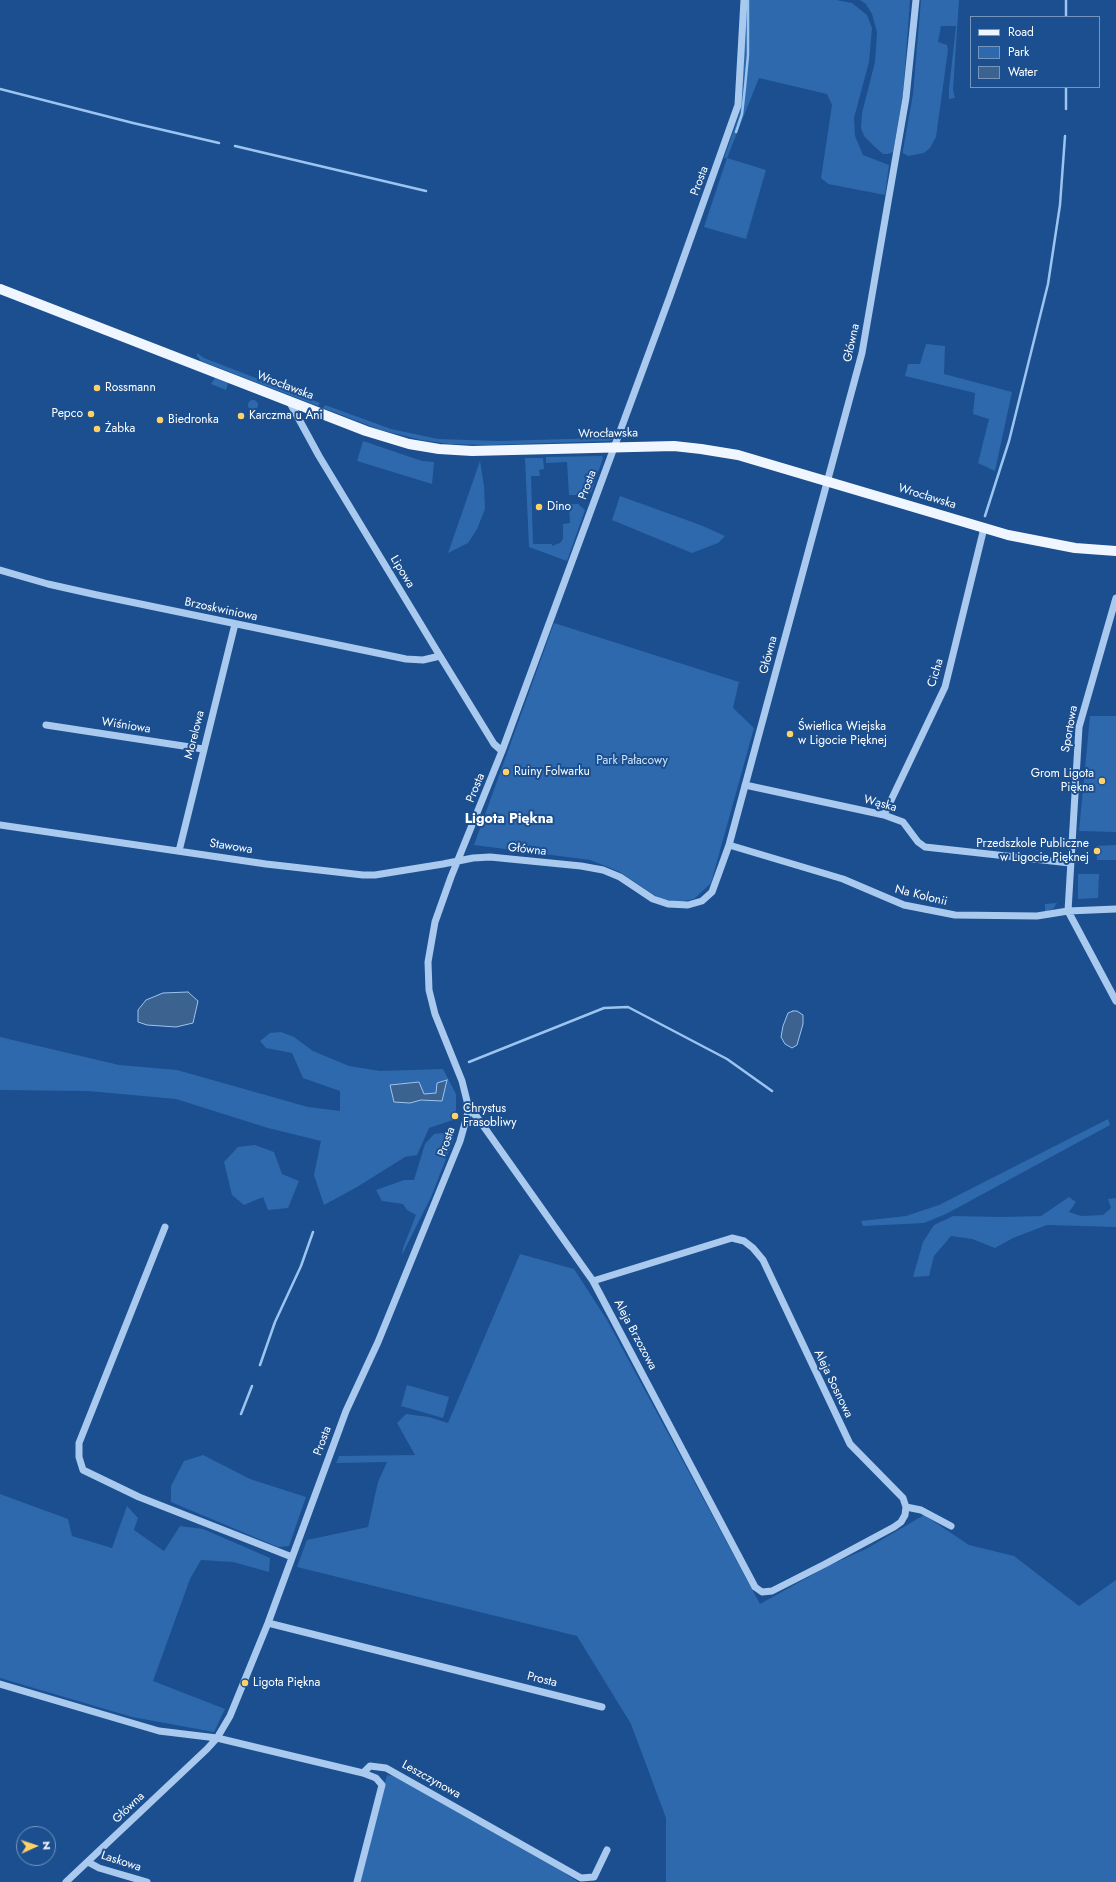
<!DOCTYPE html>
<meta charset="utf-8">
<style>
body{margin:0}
#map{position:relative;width:1116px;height:1882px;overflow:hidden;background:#1b4f8f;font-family:Jost,sans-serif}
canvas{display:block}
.legend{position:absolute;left:970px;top:16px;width:130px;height:72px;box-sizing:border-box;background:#1b4f8f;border:1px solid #7695bc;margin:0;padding:5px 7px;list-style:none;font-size:12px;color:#fff}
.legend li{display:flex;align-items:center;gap:8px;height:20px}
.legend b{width:20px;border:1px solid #7695bc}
.north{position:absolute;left:16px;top:1826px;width:40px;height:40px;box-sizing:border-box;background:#1b4f8f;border:1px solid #7695bc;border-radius:50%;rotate:87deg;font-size:11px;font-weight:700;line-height:16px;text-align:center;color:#fff}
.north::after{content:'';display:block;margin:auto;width:14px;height:18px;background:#ffd166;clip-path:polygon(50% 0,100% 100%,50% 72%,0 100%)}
</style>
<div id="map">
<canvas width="1116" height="1882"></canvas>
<ul class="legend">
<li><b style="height:5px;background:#f0f6ff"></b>Road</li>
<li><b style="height:11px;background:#2e69ad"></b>Park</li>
<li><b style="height:11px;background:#3c6290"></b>Water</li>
</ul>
<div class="north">N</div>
</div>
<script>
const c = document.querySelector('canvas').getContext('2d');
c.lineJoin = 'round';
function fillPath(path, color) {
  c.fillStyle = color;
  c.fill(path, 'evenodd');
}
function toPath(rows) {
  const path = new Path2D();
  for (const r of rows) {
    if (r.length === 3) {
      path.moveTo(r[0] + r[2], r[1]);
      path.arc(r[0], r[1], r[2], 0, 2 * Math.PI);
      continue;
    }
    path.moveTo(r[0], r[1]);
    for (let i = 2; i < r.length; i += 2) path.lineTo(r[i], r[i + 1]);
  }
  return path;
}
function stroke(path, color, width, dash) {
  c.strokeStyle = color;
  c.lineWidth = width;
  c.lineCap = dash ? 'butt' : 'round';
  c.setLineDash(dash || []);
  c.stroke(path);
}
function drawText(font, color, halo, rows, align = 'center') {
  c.font = font + ' Jost,sans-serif';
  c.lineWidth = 4;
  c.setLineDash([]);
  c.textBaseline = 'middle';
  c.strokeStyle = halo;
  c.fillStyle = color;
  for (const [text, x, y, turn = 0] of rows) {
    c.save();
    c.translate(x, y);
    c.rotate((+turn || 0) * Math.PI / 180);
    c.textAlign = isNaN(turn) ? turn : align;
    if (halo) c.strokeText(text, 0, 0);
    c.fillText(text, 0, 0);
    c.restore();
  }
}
const green = toPath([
 [747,0,836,0,852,3,867,15,872,28,869,62,854,118,855,136,863,155,889,165,885,195,828,184,821,178,832,105,827,94,759,78,727,158,766,170,746,239,704,227,727,158,724,158,739,115],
 [860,0,910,0,903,94,893,152,888,154,883,154,876,148,864,136,861,128,862,113,875,62,877,32,872,14,866,4],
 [921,0,959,0,953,90,955,98,949,99,949,89,956,26,941,26,938,42,947,45,948,50,936,137,930,148,924,153,908,156,903,153,903,150,913,94],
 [926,344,945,346,944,374,1012,392,995,471,978,463,989,419,973,414,975,393,905,376,908,364,920,364],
 [197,353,204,358,320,403,318,406,201,361,197,356],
 [215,378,228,383,226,390,211,384],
 [253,405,5],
 [325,405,391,429,438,439,499,441,601,438,615,435,612,440,609,441,487,445,450,444,421,440,381,430,323,408],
 [363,441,422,461,434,462,432,484,357,461],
 [602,456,603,458,591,493,586,495,569,495,567,462,546,463,546,457],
 [525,458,543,458,544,469,539,470,540,476,531,476,533,544,552,544,552,546,560,543,563,539,563,524,570,523,569,504,578,504,585,510,567,561,529,547],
 [480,461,484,486,485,509,477,529,468,543,448,553],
 [620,496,703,526,725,536,718,543,692,553,612,520],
 [554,623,739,682,733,708,754,728,711,883,694,899,678,902,662,900,618,871,590,860,474,845],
 [1090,716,1116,716,1116,832,1079,831],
 [1116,845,1116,860,1097,860,1096,846],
 [1078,874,1099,874,1098,898,1078,899],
 [1057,903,1053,909,1045,912,1045,904],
 [281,1032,294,1037,313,1051,349,1066,380,1071,443,1069,456,1094,456,1119,429,1128,417,1155,405,1157,357,1187,324,1205,314,1175,321,1141,268,1128,176,1099,88,1091,0,1090,0,1037,119,1065,177,1070,308,1107,340,1111,340,1091,303,1078,292,1053,266,1048,260,1041,270,1033],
 [1108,1119,1110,1125,946,1214,924,1223,863,1226,861,1221,906,1216,939,1205],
 [443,1133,454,1138,431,1197,402,1255,403,1248,416,1215,407,1210,403,1204,382,1201,376,1190,404,1180,414,1180,425,1144,434,1134],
 [255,1145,274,1152,282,1174,299,1181,288,1208,268,1210,263,1197,244,1205,232,1195,224,1162,238,1147],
 [1069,1197,1076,1202,1069,1212,1081,1216,1103,1215,1111,1208,1108,1199,1116,1198,1116,1227,1047,1225,1013,1238,995,1248,972,1239,951,1236,934,1256,929,1276,913,1277,923,1242,934,1225,953,1216,1000,1217,1041,1216],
 [520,1254,574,1269,607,1320,760,1604,830,1565,866,1549,924,1515,969,1545,1014,1556,1079,1606,1116,1580,1116,1882,666,1882,666,1818,631,1724,577,1636,297,1567,307,1540,368,1527,378,1482,387,1462,336,1463,339,1456,415,1455,397,1423,406,1414,429,1417,448,1423],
 [407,1385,449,1397,443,1418,401,1406],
 [203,1455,250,1479,306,1497,289,1546,278,1547,171,1502,171,1486,184,1461],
 [0,1494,68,1519,72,1536,112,1548,127,1506,138,1518,134,1530,164,1551,180,1526,203,1529,270,1558,269,1572,233,1562,201,1560,190,1579,153,1681,225,1709,214,1732,132,1717,0,1678],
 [387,1775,399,1777,512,1838,578,1882,359,1882]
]);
const water = toPath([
 [188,992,198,1001,193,1023,176,1027,147,1025,138,1022,138,1010,146,1000,163,993,188,992],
 [793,1011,797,1011,803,1015,803,1024,797,1045,792,1048,785,1044,781,1037,783,1026,788,1013,793,1011],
 [447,1080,442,1101,421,1100,410,1103,394,1102,390,1085,419,1082,424,1094,436,1093,437,1083,447,1080]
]);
const stream = toPath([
 [1066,17,1066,0],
 [0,89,133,123,219,143],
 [1066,109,1066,87],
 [736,132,742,114,745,87,748,55,748,0],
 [235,146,426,191],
 [985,516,1009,441,1048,284,1060,205,1065,136],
 [469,1062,604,1008,628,1007,727,1059,772,1091],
 [260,1365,275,1322,301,1266,313,1232],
 [241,1414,252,1386]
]);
const minor = toPath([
 [289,401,319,456,440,656,494,744,502,751],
 [0,570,48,584,97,595,406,659,423,660,440,656],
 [1116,598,1079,727,1068,911,1116,1001],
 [46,725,203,749],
 [745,785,884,815,903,822,918,842,925,847,1070,863],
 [884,815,945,687,984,528],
 [0,825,266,864,363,875,375,875,443,864,473,858,490,857,581,866,603,870,620,877,653,899,668,904,688,905,702,901,712,892,729,845,862,353,906,98,916,0],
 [729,845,843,879,904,905,955,915,1037,916,1068,911,1116,909],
 [179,851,235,624],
 [469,1109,477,1117,593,1281,755,1587,762,1592,772,1591,825,1564,894,1527,901,1522,905,1515,906,1507,903,1498,850,1444,763,1260,753,1248,744,1241,732,1238,593,1281],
 [165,1227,79,1443,79,1457,83,1470,139,1497,292,1557],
 [906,1507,921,1510,951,1526],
 [268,1623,602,1707],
 [0,1684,159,1731,217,1738,363,1773,370,1766,386,1768,581,1878,594,1877,607,1850],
 [88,1862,99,1868,147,1882],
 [66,1882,207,1749,217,1738,230,1716,268,1623,346,1411,378,1342,460,1141,469,1109,462,1081,435,1014,429,990,428,962,435,922,451,877,502,751,670,296,738,105,744,0],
 [357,1882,382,1785,376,1778,363,1773]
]);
const major = toPath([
 [0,289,366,431,409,444,439,449,472,451,674,446,701,449,738,455,1008,535,1075,548,1116,551]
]);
const markers = [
 [97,388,4,"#ffd166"],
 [91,414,4,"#ffd166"],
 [241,416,4,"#ffd166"],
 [160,420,4,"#ffd166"],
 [97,429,4,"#ffd166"],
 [539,507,4,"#ffd166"],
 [790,734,4,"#ffd166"],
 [506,772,4,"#ffd166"],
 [1102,781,4,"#ffd166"],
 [1097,851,4,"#ffd166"],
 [455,1116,4,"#ffd166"],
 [245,1683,4,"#ffd166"]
];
const streetNames = [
 ["Prosta",700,181,-70],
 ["Główna",852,343,-78],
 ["Wrocławska",285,386,21],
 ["Wrocławska",608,434,-1],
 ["Prosta",588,485,-70],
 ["Wrocławska",927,497,17],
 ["Lipowa",402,572,59],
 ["Brzoskwiniowa",221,610,12],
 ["Główna",769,655,-75],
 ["Cicha",936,673,-73],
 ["Wiśniowa",126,726,9],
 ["Sportowa",1070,729,-80],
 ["Morelowa",195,735,-76],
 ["Prosta",476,788,-68],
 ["Wąska",880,804,15],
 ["Stawowa",231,847,9],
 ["Główna",527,850,6],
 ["Na Kolonii",921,896,14],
 ["Prosta",447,1142,-71],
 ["Aleja Brzozowa",635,1335,62],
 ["Aleja Sosnowa",833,1384,64],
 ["Prosta",323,1441,-70],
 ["Prosta",542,1680,14],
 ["Leszczynowa",431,1780,29],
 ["Główna",129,1808,-44],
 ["Laskowa",121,1862,18]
];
const poiNames = [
 ["Rossmann",105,388],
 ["Pepco",83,414,"right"],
 ["Karczma u Ani",249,416],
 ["Biedronka",168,420],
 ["Żabka",105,429],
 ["Dino",547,507],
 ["Świetlica Wiejska",798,727],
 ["w Ligocie Pięknej",798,741],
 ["Ruiny Folwarku",514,772],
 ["Grom Ligota",1094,774,"right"],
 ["Piękna",1094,788,"right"],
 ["Przedszkole Publiczne",1089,844,"right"],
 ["w Ligocie Pięknej",1089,858,"right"],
 ["Chrystus",463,1109],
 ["Frasobliwy",463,1123],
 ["Ligota Piękna",253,1683]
];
const parkNames = [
 ["Park Pałacowy",632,761]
];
const quarterNames = [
 ["Ligota Piękna",509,820]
];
fillPath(green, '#2e69ad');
fillPath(water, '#3c6290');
stroke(water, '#9cc4f0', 1);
stroke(stream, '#9cc4f0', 2.5);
stroke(minor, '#a9c9ee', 7);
stroke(major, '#f0f6ff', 10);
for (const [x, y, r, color] of markers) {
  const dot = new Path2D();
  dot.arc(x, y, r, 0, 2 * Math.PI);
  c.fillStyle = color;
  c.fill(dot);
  stroke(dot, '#1b4f8f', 1.5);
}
drawText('12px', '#fff', '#1b4f8f', streetNames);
drawText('12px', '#fff', '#1b4f8f', poiNames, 'left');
drawText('12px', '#cfe3fa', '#1b4f8f', parkNames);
drawText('bold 14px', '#fff', '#1b4f8f', quarterNames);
</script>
